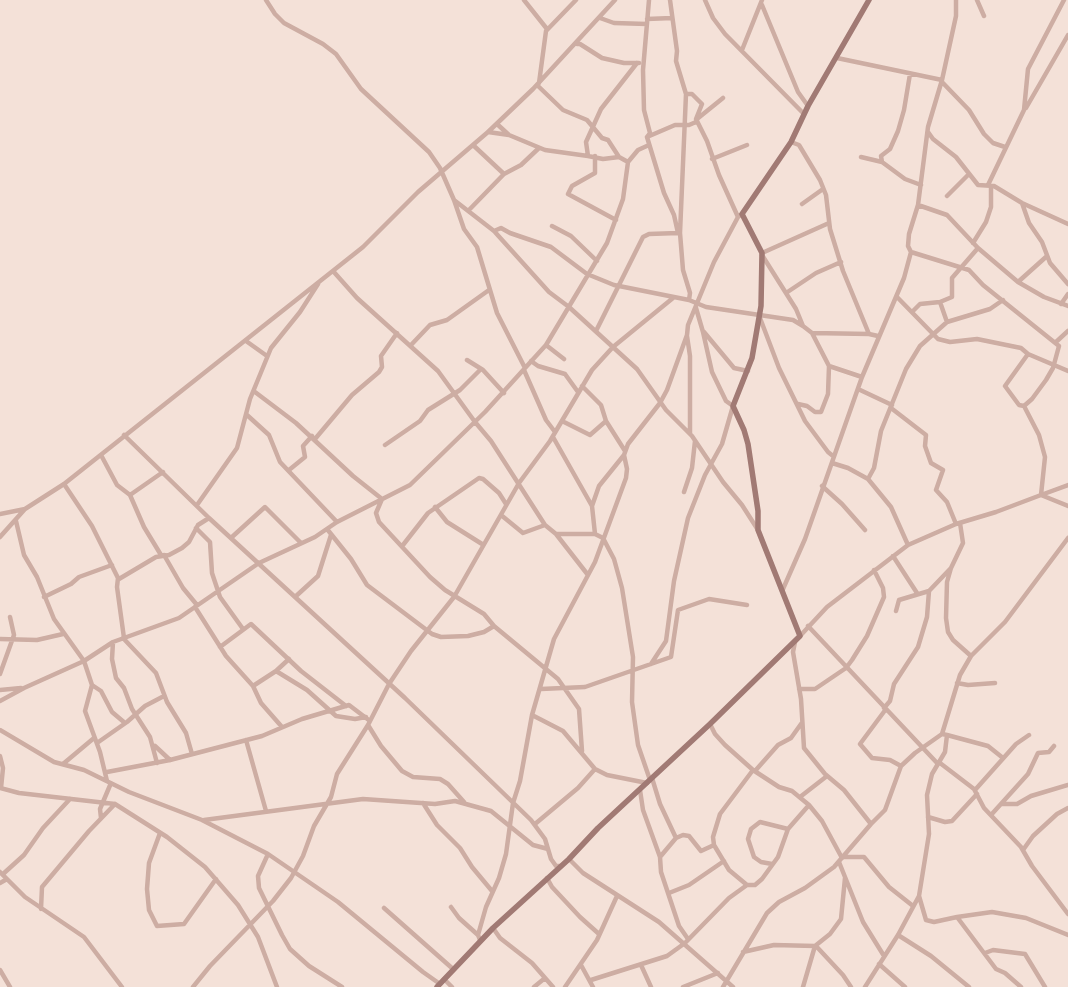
<!DOCTYPE html>
<style>
body{margin:0}
canvas{display:block;background:#f4e1d8}
</style>
<canvas width="1068" height="987"></canvas>
<script>
const c = document.querySelector('canvas').getContext('2d');
c.lineJoin = 'round';
function toPath(rows) {
  const path = new Path2D();
  for (const r of rows) {
    path.moveTo(r[0], r[1]);
    for (let i = 2; i < r.length; i += 2) path.lineTo(r[i], r[i + 1]);
  }
  return path;
}
function stroke(path, color, width, dash) {
  c.strokeStyle = color;
  c.lineWidth = width;
  c.lineCap = dash ? 'butt' : 'round';
  c.setLineDash(dash || []);
  c.stroke(path);
}
const minor = toPath([
 [266,0,275,14,284,23,323,44,336,54,361,89,429,152,440,168,454,200,494,231,549,292,569,307,637,369,666,410,692,436,723,482,742,505,758,530],
 [524,0,547,29],
 [649,0,643,70,644,110,650,133,647,137,664,193,674,215,678,233,680,233,683,270,690,293,689,300],
 [670,0,677,51,676,61,686,94,680,233],
 [705,0,713,18,725,34,804,114],
 [977,0,984,16],
 [762,5,798,92,808,106],
 [600,18,614,23,647,24],
 [647,19,672,18],
 [577,44,580,44,602,58,624,63,639,63],
 [742,50,762,0],
 [837,58,942,80],
 [942,82,969,110,984,134,993,143,1005,147],
 [539,83,546,31,576,0],
 [537,85,563,110,587,120,602,138,608,140,619,157],
 [686,94,692,94,702,104,696,119,707,141,719,175,738,217],
 [1026,108,1068,35],
 [697,119,723,98],
 [497,124,509,135,545,150,588,156],
 [488,132,509,135],
 [928,132,933,139,956,157,978,185,994,186,1022,203,1068,224],
 [647,137,675,125,689,125,696,122],
 [791,142,799,145,820,180,826,195,830,229,843,271,869,334],
 [473,145,504,174],
 [595,156,595,173,572,186,568,194,616,220],
 [861,157,882,162,905,179,921,185],
 [712,159,747,145],
 [628,162,619,157,603,159,588,156,586,142,601,109,637,63],
 [882,162,881,156,890,149,898,131,904,110,910,74],
 [988,185,1024,110,1028,69,1064,0],
 [947,196,969,174],
 [454,200,464,229,477,247,497,313,525,368],
 [1022,203,1029,223,1042,242,1050,263,1068,284],
 [802,204,823,189],
 [918,205,947,215,978,248,1018,282,1044,297,1068,306],
 [468,211,504,174,521,165,539,148],
 [552,226,571,236,597,261],
 [494,231,501,228,510,233,551,247,587,274,614,285,689,300,706,307,793,320,803,326],
 [973,243,986,222,991,207,991,187],
 [911,252,969,270,983,285,1059,346,1053,368,1046,380,1032,399,1024,406,1039,435,1045,457,1041,495],
 [762,253,829,223],
 [762,255,796,309,803,326,812,333,829,366,862,377],
 [333,271,357,298,438,371,475,422,491,441,545,525,556,534,588,575],
 [1018,282,1047,256],
 [786,293,816,273,841,262],
 [897,297,938,339,950,342,977,339,1021,348,1028,354,1068,371],
 [1061,304,1068,294],
 [912,312,920,304,940,302],
 [760,318,779,368,805,421,828,452,833,456],
 [947,322,940,302,952,297,952,278,978,248],
 [596,331,643,237,649,234,678,233],
 [704,332,734,368,748,371],
 [812,333,869,334,878,336],
 [687,336,690,356,690,433],
 [246,341,267,356],
 [1056,342,1068,331],
 [411,345,430,325,447,320,489,290],
 [546,345,564,359],
 [467,360,483,370,504,393],
 [531,361,538,366,565,374,578,392],
 [524,370,546,420,555,432],
 [582,386,601,405,606,421,625,451],
 [858,389,892,405],
 [255,392,296,423,353,476,382,499,376,513,379,522,430,577,445,590,484,614,494,626,558,679,579,709,582,751],
 [798,404,807,406,815,412,821,412,828,394,829,366],
 [1024,406,1019,405,1005,386,1028,354],
 [891,408,926,435,925,446,931,463,943,470,936,490,947,502,956,524],
 [247,415,269,435,280,462,337,522],
 [562,421,590,435,606,421],
 [124,435,209,518,405,698,531,820,545,839,551,859,556,866,561,866],
 [553,437,592,506,595,534,603,538,614,559,622,588,633,657,632,702,638,745,650,780],
 [315,439,352,395,379,372,382,367,381,356,397,333],
 [385,445,420,421,428,410,460,390,481,369],
 [101,455,117,485,130,495,144,527,161,555],
 [832,463,848,468,868,479,891,507,908,545],
 [289,470,305,457,303,446,312,436],
 [868,479,874,468,881,431,906,369,920,346,947,322,990,309,1003,300],
 [64,484,92,526,118,578,117,587,124,638],
 [822,486,842,504,865,530],
 [684,492,692,468,695,441],
 [130,495,163,472],
 [1041,495,1068,485],
 [197,505,237,448,250,399,271,348,300,312,318,284],
 [592,506,599,486,624,455],
 [435,507,447,522,482,544],
 [0,514,25,509,64,484,363,247,418,192,488,132,533,89,615,0],
 [501,515,523,533,545,525],
 [16,521,24,555,37,577,54,619,84,661,92,685,85,711,100,752,107,781],
 [960,523,963,543,951,568,947,582,946,618,948,632,953,640,971,656],
 [196,528,210,542,212,573,220,597,243,629],
 [327,529,351,559,367,585,432,634,441,637,468,636,484,632,494,626],
 [556,534,595,534],
 [0,537,25,509],
 [232,537,265,507,301,543],
 [403,545,428,513,479,478,483,479,499,493,506,504],
 [164,555,183,588,197,605],
 [893,556,917,593],
 [119,579,156,557,169,555,182,548,189,542,198,525,209,518],
 [783,589,805,539,862,377,904,278,911,252,908,246,909,234,918,205,928,127,942,80,956,16,956,0],
 [44,597,71,584,79,577,112,565],
 [295,597,318,576,331,535],
 [195,607,226,656,253,686,261,703,282,727],
 [896,611,899,600,929,591],
 [808,626,938,764],
 [800,636,827,607,908,545,956,524,996,512,1041,495,1068,506],
 [123,638,156,673,167,702,186,733,192,754],
 [0,639,37,640,63,634],
 [113,642,112,659,116,678,124,688,132,709,150,737,157,763],
 [795,642,793,652,801,699,804,748,825,774,844,790,871,824],
 [220,647,251,624,301,671,346,706],
 [651,664,666,641,674,581,688,518,705,475,722,444,733,406,726,401,712,372,703,332,696,308],
 [276,671,307,690,336,716,355,719,366,717],
 [0,674,14,635,10,617],
 [957,683,968,685,995,683],
 [92,685,101,691,112,712,125,723],
 [253,686,276,671,289,659],
 [541,689,585,687,671,657,678,610,709,599,747,605],
 [799,689,815,689,846,668,852,660,867,636,884,597,883,588,874,570],
 [0,690,21,688],
 [0,701,24,688,84,661,113,642,179,618,259,563,315,537,337,522,410,485,485,412,546,345,607,243,623,199,628,162,638,150,649,145],
 [884,708,890,701,894,684,918,647,927,617,929,591,951,568],
 [886,709,860,744,872,758,890,760,901,766],
 [532,715,563,731,595,769,607,775,647,783],
 [710,724,715,734,725,745,753,770,779,787,792,791,809,805,822,821,842,858],
 [368,725,381,746,402,771,413,777,440,779,448,784,464,802],
 [0,730,54,762,84,770,129,792,202,820,268,854,338,902,423,972,440,984],
 [947,735,988,746,1003,758],
 [246,740,266,811],
 [97,743,127,722,145,706,164,696],
 [155,746,170,760],
 [0,756,3,768,1,788],
 [940,763,974,789,984,808,1021,847,1032,866,1068,914],
 [63,764,94,738],
 [753,770,720,814,713,837,714,845,729,870,747,885,755,885,762,879,778,857,788,829,809,805],
 [755,771,778,745,791,738,801,724],
 [107,772,170,760,262,736,302,719,349,705,370,721],
 [652,778,660,804,676,838,660,857],
 [0,788,19,793,115,804,167,837,205,867,238,905,258,937,277,987],
 [640,790,643,810,660,857,661,872,679,926,688,939],
 [975,790,1016,744,1029,735],
 [800,797,827,776],
 [423,803,437,825,460,848,472,867,492,891],
 [1001,804,1017,804,1031,796,1068,785],
 [991,815,1028,774,1038,753,1049,752,1054,746],
 [928,817,945,822,952,821,977,794],
 [101,818,100,809,111,783],
 [204,820,363,799,435,804,455,801,491,811,533,845,548,849],
 [535,824,578,788,595,769],
 [160,833,149,863,147,889,149,910,157,926,184,924,216,879],
 [676,838,683,835,689,836,701,851,714,845],
 [1023,850,1033,836,1057,814,1068,808],
 [268,854,258,876,259,888,282,935,290,949,309,966,342,987],
 [843,857,864,857,889,887,913,906],
 [569,859,583,873,659,922,733,987],
 [839,862,863,922,884,956],
 [772,864,761,862,754,857,748,839,751,829,760,822,788,829],
 [0,872,25,897,84,937,122,987],
 [3,874,24,855,43,828,70,799],
 [547,878,552,887,580,917,599,934],
 [0,883,7,879],
 [669,893,689,885,724,861],
 [919,896,926,920,934,922,957,917,996,969,1005,973,1021,987],
 [451,907,459,918,478,935],
 [384,908,453,969],
 [41,909,42,887,89,831,115,804],
 [957,917,992,912,1026,918,1068,935],
 [493,928,500,938,532,963,553,987],
 [898,935,931,956,969,987],
 [480,940,478,935,486,907,499,878,506,854,513,803,520,781,532,715,554,639,595,562,626,478,627,469,624,455,628,444,660,403,667,390,687,335,688,325,714,262,738,217,742,214],
 [816,946,843,975,851,987],
 [743,952,774,945,815,946],
 [985,953,993,950,1025,954,1045,987],
 [879,964,905,987],
 [581,965,593,987],
 [641,965,651,987],
 [0,970,10,987],
 [444,979,452,987],
 [591,980,667,956,685,943,729,898,747,885],
 [193,987,210,966,273,901,291,878,303,856,314,826,331,797,337,774,368,725,389,684,411,651,454,597,519,483,550,441,592,370,613,347,673,298],
 [534,987,545,978],
 [565,987,597,940,617,896],
 [683,987,718,973],
 [723,987,767,913,779,902,805,888,834,867,871,824,885,810,901,766,915,753,942,734,960,675,971,656,1005,622,1068,538],
 [803,987,815,946,830,934,841,919,845,878],
 [865,987,898,935,919,896,929,834,927,795,932,774,945,752,947,735,942,734]
]);
const secondary = toPath([
 [437,987,493,928,569,859,598,828,710,724,800,636,758,530,758,511,748,444,744,430,733,406,752,358,761,306,762,253,742,214,791,142,808,106,869,0]
]);
stroke(minor, '#cdada3', 4.5);
stroke(secondary, '#a17a74', 5.5);
</script>
